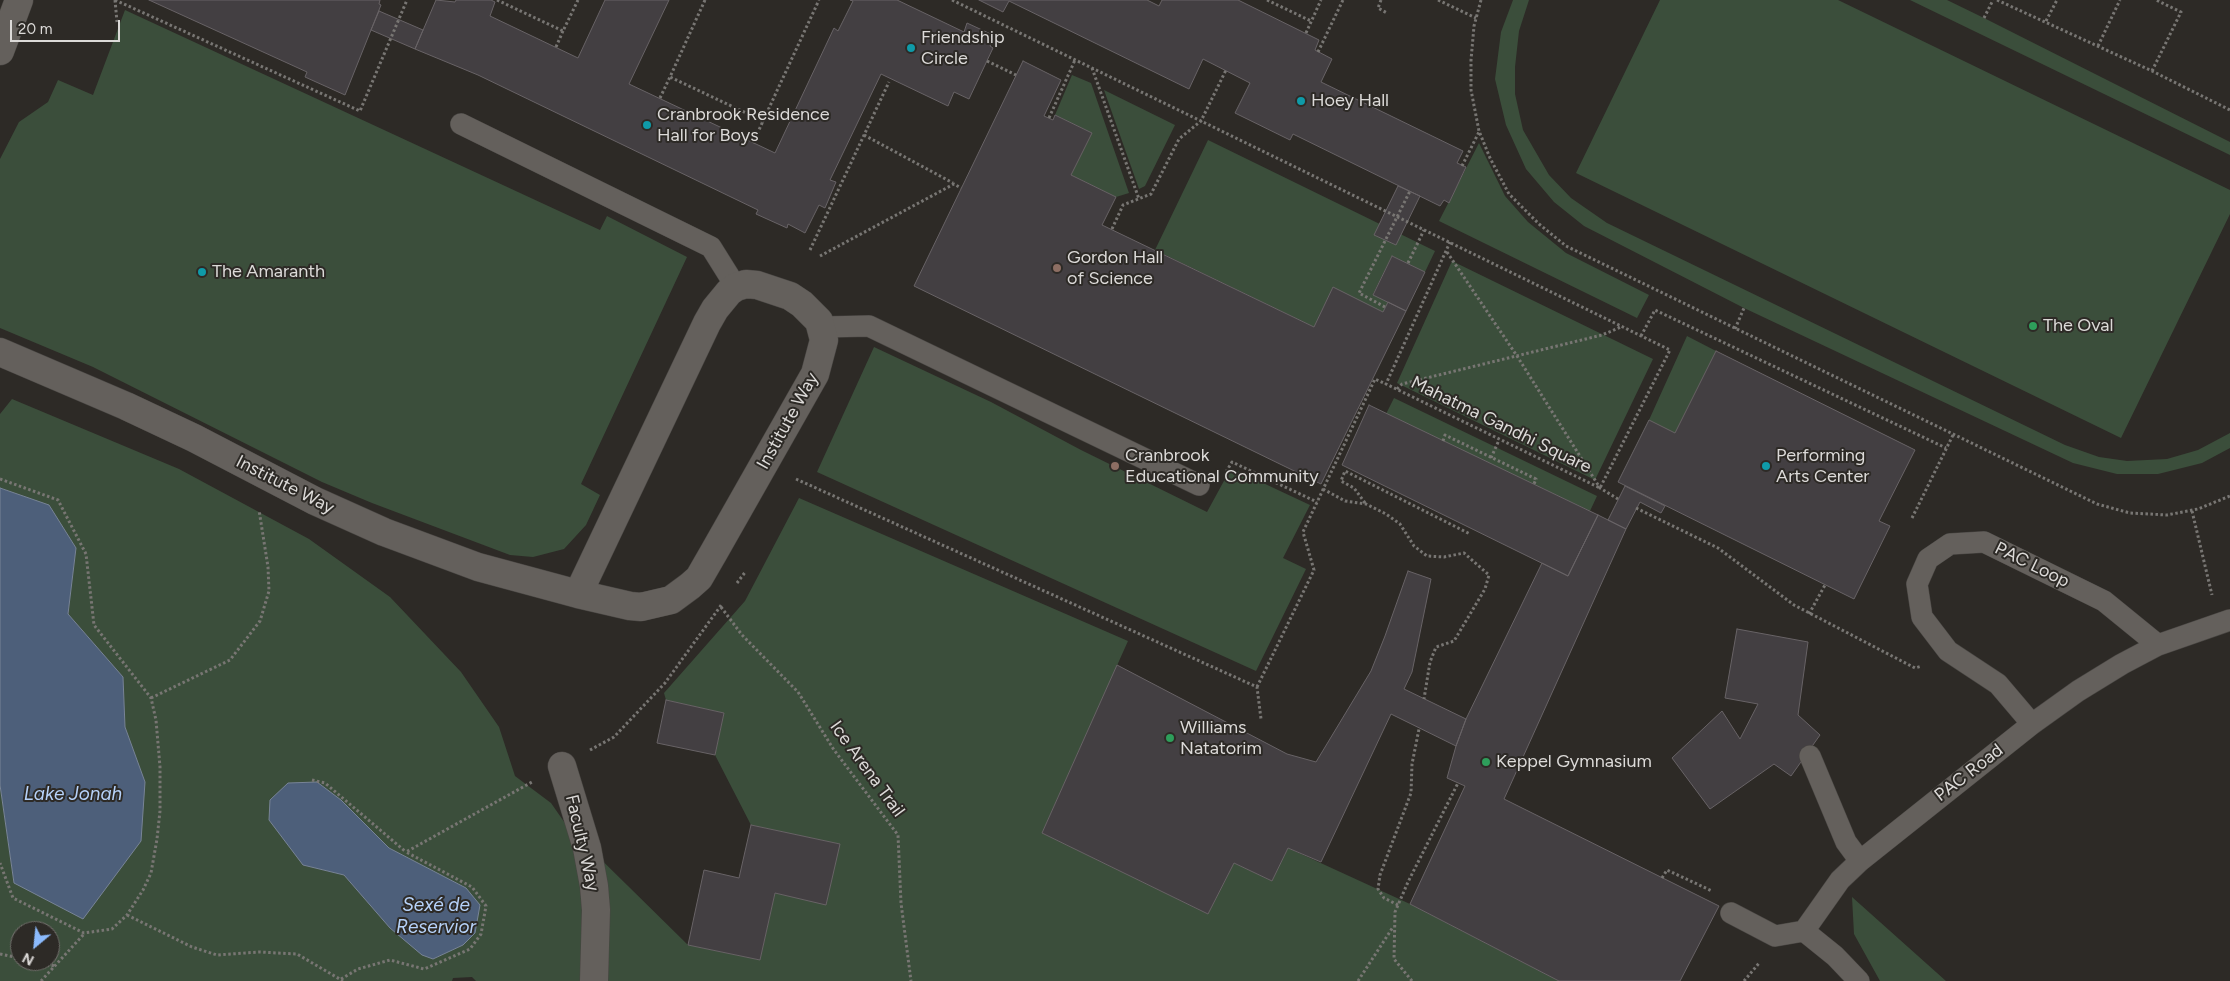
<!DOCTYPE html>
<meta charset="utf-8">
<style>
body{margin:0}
#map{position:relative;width:2230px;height:981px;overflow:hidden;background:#2d2a26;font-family:Figtree,sans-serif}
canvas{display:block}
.north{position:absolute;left:10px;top:921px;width:50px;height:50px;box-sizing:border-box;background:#2d2a26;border:1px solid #73706d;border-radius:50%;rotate:208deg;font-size:14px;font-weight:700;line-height:20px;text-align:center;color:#dcdad8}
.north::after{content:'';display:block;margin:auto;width:18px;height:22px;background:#8bbafc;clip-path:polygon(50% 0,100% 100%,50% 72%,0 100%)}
.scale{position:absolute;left:10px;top:20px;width:110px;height:22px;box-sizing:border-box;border:2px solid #dcdad8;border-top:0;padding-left:6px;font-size:15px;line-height:18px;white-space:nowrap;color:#dcdad8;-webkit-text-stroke:4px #2d2a26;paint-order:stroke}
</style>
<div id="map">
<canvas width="2230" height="981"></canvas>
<div class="north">N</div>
<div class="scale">20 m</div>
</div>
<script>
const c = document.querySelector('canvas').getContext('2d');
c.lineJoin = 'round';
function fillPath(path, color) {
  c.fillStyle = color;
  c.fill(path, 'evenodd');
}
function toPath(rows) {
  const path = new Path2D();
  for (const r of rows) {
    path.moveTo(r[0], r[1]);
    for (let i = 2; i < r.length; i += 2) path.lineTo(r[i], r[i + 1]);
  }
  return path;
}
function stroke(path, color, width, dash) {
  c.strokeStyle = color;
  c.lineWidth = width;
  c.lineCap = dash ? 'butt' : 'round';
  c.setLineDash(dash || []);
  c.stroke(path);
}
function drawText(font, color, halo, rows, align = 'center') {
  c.font = font + ' Figtree,sans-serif';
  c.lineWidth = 4;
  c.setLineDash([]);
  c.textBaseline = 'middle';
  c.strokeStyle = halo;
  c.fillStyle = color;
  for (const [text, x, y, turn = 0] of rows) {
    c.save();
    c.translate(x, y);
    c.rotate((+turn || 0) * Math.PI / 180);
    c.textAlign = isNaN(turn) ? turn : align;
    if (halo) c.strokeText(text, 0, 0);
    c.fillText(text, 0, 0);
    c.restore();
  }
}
const green = toPath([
 [1513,0,1529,0,1519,31,1515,67,1515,94,1523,130,1549,175,1571,198,1607,223,2065,445,2099,457,2127,461,2167,459,2198,450,2230,433,2230,448,2202,463,2158,474,2117,474,2073,463,1744,308,1584,226,1554,202,1526,169,1506,125,1495,79,1501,32],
 [1660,0,1838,0,2230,190,2230,214,2121,438,1576,173],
 [1910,0,1947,0,1984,18,2230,142,2230,155],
 [125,10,600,230,607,216,687,257,581,484,600,495,586,525,564,549,533,557,510,555,372,503,322,482,93,367,0,328,0,159,19,122,48,102,58,80,93,95],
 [1072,75,1091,83,1129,193,1116,197,1071,175,1092,133,1055,115],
 [1104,90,1175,125,1145,186,1139,189],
 [1208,140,1435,251,1425,272,1392,256,1373,294,1388,302,1383,312,1333,288,1314,327,1155,250],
 [1479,143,1505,196,1528,222,1566,253,1649,295,1637,318,1439,221],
 [1452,261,1653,359,1595,480,1397,383],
 [1687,336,1716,351,1675,433,1649,420],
 [874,347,991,402,1081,450,1207,512,1231,468,1310,505,1283,558,1306,569,1256,671,817,472],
 [1394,398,1597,496,1590,511,1386,414],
 [12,399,179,469,309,539,390,597,461,672,499,727,515,776,551,803,567,826,688,945,760,960,775,893,826,904,839,844,751,825,715,755,724,713,666,700,664,693,745,601,799,498,1128,641,1042,833,1208,914,1234,863,1272,881,1288,848,1410,904,1559,981,476,981,472,977,453,978,452,981,0,981,0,785,14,883,145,782,125,727,123,677,68,614,76,548,49,506,0,488,0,414],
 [317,782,341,800,389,848,466,888,463,945,433,959,390,928,344,875,303,865],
 [20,931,50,931,50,961,20,961],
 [1852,897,1946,981,1880,981,1854,934]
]);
const water = toPath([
 [0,488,49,505,76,548,68,614,123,677,125,727,145,782,141,841,83,919,14,883,0,785,0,488],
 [317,782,341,800,389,848,466,888,480,905,475,933,463,945,433,959,422,955,390,928,344,875,303,865,269,820,270,800,288,783,317,782]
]);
const building = toPath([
 [149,0,380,0,379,4,381,5,345,95,305,77,307,72,149,0],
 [436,0,455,2,456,0,491,0,495,2,490,16,578,58,605,0,669,0,629,84,775,153,834,28,838,31,853,1,850,0,897,0,964,32,967,23,995,36,990,46,993,48,969,99,954,92,948,106,881,74,830,180,836,182,825,208,819,205,805,233,788,224,787,228,756,214,758,210,478,75,415,49,436,0],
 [979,0,1147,0,1159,6,1162,0,1238,0,1319,40,1315,50,1332,59,1321,82,1463,151,1457,163,1466,167,1449,203,1444,200,1440,206,1293,134,1290,140,1235,113,1250,83,1203,59,1189,89,1009,1,1003,12,979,0],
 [379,11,423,30,415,49,371,30,379,11],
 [1023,61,1061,80,1044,116,1053,120,1055,115,1092,133,1071,175,1116,197,1102,225,1314,327,1333,287,1383,312,1388,302,1406,311,1321,484,914,286,1023,61],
 [1398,186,1420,196,1396,245,1374,235,1398,186],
 [1392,256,1425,272,1406,311,1373,295,1392,256],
 [1716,351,1915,450,1879,521,1890,526,1854,599,1618,482,1649,420,1675,433,1716,351],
 [1369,405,1598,515,1568,576,1342,465,1369,405],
 [1625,486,1665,506,1661,513,1640,502,1626,529,1608,520,1625,486],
 [1598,515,1626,529,1504,799,1719,906,1680,981,1559,981,1410,904,1465,786,1447,778,1456,746,1466,719,1542,563,1568,576,1598,515],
 [1408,571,1431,579,1412,672,1404,689,1466,719,1456,746,1391,714,1321,862,1288,848,1272,881,1234,863,1208,914,1042,833,1117,665,1287,754,1316,762,1371,671,1385,636,1408,571],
 [1737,629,1808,642,1798,715,1820,735,1791,776,1774,764,1710,809,1672,758,1722,711,1740,739,1758,704,1725,698,1737,629],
 [666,700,724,713,715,755,657,743,666,700],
 [751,825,840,844,826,905,775,893,760,960,688,945,704,870,739,878,751,825]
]);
const path = toPath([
 [115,0,360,111,407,0],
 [115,0,117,22],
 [497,0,563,31,578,0],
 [705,0,670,77,763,121,819,0],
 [952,0,1201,121,1670,350,1600,488,1386,384,1450,242],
 [1267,0,1311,21],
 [1381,0,1378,8,1387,13],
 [1438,0,1476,18],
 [1481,0,1474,26,1471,60,1471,90,1479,131,1490,158,1509,194,1539,224,1566,246,2097,504,2130,513,2167,515,2198,509,2230,496],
 [1997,0,2152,71,2230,110],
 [1984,18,1993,0],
 [2046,21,2057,0],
 [1306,33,1321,0],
 [2098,46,2120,0],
 [556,47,563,31],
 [1318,52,1343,0],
 [987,61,1016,75],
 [1092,68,1139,199],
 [2152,71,2181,12,2156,0],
 [660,98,670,77],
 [1049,118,1075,60],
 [864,135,953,183],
 [753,143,763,121],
 [1462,166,1479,132],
 [1112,229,1123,205,1151,194,1179,139,1201,121,1226,70],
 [810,250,889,82],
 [1447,252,1517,356,1600,488,1618,499],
 [820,256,954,184,961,188],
 [1408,263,1424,230],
 [1385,307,1359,293,1410,191],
 [1735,329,1744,308],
 [1641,336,1655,310,1946,448],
 [1397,389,1402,384,1602,335,1621,327],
 [1443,441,1445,435,1536,479,1534,484],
 [1491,458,1499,440],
 [1226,472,1232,462,1317,502],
 [0,479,58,500,86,554,94,625,151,698,156,720,160,767,160,811,157,839,151,873,143,890,127,915,112,929,84,933,13,898,0,863],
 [796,479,1257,687,1261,719],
 [1323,489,1345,501,1366,504,1386,514,1400,524,1414,546,1427,556,1444,557,1464,553,1489,575,1485,589,1454,641,1436,647,1430,662,1424,699],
 [1365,503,1354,488,1341,481,1345,471,1470,534],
 [1636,508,1718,548,1794,605,1915,668,1922,666],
 [2192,511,2212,595],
 [1912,518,1953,435],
 [737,583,746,571],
 [721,607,742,635,798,692,834,750,898,835,901,903,911,981],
 [1809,614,1825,585],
 [1257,687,1314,570,1303,532,1375,379,1386,384],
 [151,698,230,660,260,621,269,591,268,567,259,510],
 [590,750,614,737,665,683,722,604],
 [312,780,325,783,406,852],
 [1662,878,1667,870,1712,891],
 [1398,905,1384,898,1378,889,1380,875,1411,793,1412,764,1419,729],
 [127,915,192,947,217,955,259,952,297,954,343,981],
 [0,954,20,958],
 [32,961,55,966],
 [341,979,358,969,390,960,424,969,470,949,481,934,486,906,472,887,406,852,532,782],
 [41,981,84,934],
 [1358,981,1393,927],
 [1412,981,1394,959,1395,912,1408,882,1458,783],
 [1744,981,1760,962]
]);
const service = toPath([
 [461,124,711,247,736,287],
 [823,327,869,326,1199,485],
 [2032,724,1998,684,1948,651,1922,617,1917,584,1928,559,1950,544,1984,542,2104,601,2158,645],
 [1810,756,1846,842,1860,861],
 [1731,913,1775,936,1804,931],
 [1859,981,1835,956,1804,931,1840,880,1860,861,2032,724,2078,691,2122,664,2158,645,2230,620]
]);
const minor = toPath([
 [0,51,19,0],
 [746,284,757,285,790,296,802,304,819,321,824,340,815,374,714,552,699,578,690,586,671,600,641,607,630,606,578,594,707,323,715,309,729,292,736,287,746,284],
 [0,352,126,406,194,438,315,501,384,532,478,567,578,594],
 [562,766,587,848,594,886,596,910,594,981]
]);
const markers = [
 [911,48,5,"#0f9aa8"],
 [1301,101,5,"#0f9aa8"],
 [647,125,5,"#0f9aa8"],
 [1057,268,5,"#8d6e63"],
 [202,272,5,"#0f9aa8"],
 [2033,326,5,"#2e9e5b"],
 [1115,466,5,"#8d6e63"],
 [1766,466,5,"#0f9aa8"],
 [1170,738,5,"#2e9e5b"],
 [1486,762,5,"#2e9e5b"]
];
const poiNames = [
 ["Friendship",921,38],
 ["Circle",921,59],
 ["Hoey Hall",1311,101],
 ["Cranbrook Residence",657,115],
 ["Hall for Boys",657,136],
 ["Gordon Hall",1067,258],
 ["of Science",1067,279],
 ["The Amaranth",212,272],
 ["The Oval",2043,326],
 ["Cranbrook",1125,456],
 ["Educational Community",1125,477],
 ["Performing",1776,456],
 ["Arts Center",1776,477],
 ["Williams",1180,728],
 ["Natatorim",1180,749],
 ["Keppel Gymnasium",1496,762]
];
const streetNames = [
 ["Institute Way",788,421,-61],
 ["Mahatma Gandhi Square",1501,425,26],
 ["Institute Way",285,485,27],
 ["PAC Loop",2032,565,26],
 ["Ice Arena Trail",867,769,54],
 ["PAC Road",1969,773,-38],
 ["Faculty Way",582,843,77]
];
const waterNames = [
 ["Lake Jonah",73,794],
 ["Sexé de",436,905],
 ["Reservior",436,927]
];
fillPath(green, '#3b4e3b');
fillPath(water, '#4d5f7a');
stroke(water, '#788496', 1);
fillPath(building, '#433f42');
stroke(building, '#686366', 1);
stroke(service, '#494643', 22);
stroke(minor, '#494643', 29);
stroke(path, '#787673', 3, [2.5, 2.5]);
stroke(service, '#64605c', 21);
stroke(minor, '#64605c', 28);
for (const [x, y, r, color] of markers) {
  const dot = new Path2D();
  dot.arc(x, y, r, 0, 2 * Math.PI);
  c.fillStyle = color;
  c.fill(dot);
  stroke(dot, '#2d2a26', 2);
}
drawText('18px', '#dcdad8', '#2d2a26', poiNames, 'left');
drawText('18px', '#dcdad8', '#2d2a26', streetNames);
drawText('italic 19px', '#b6d2f9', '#2d2a26', waterNames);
</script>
